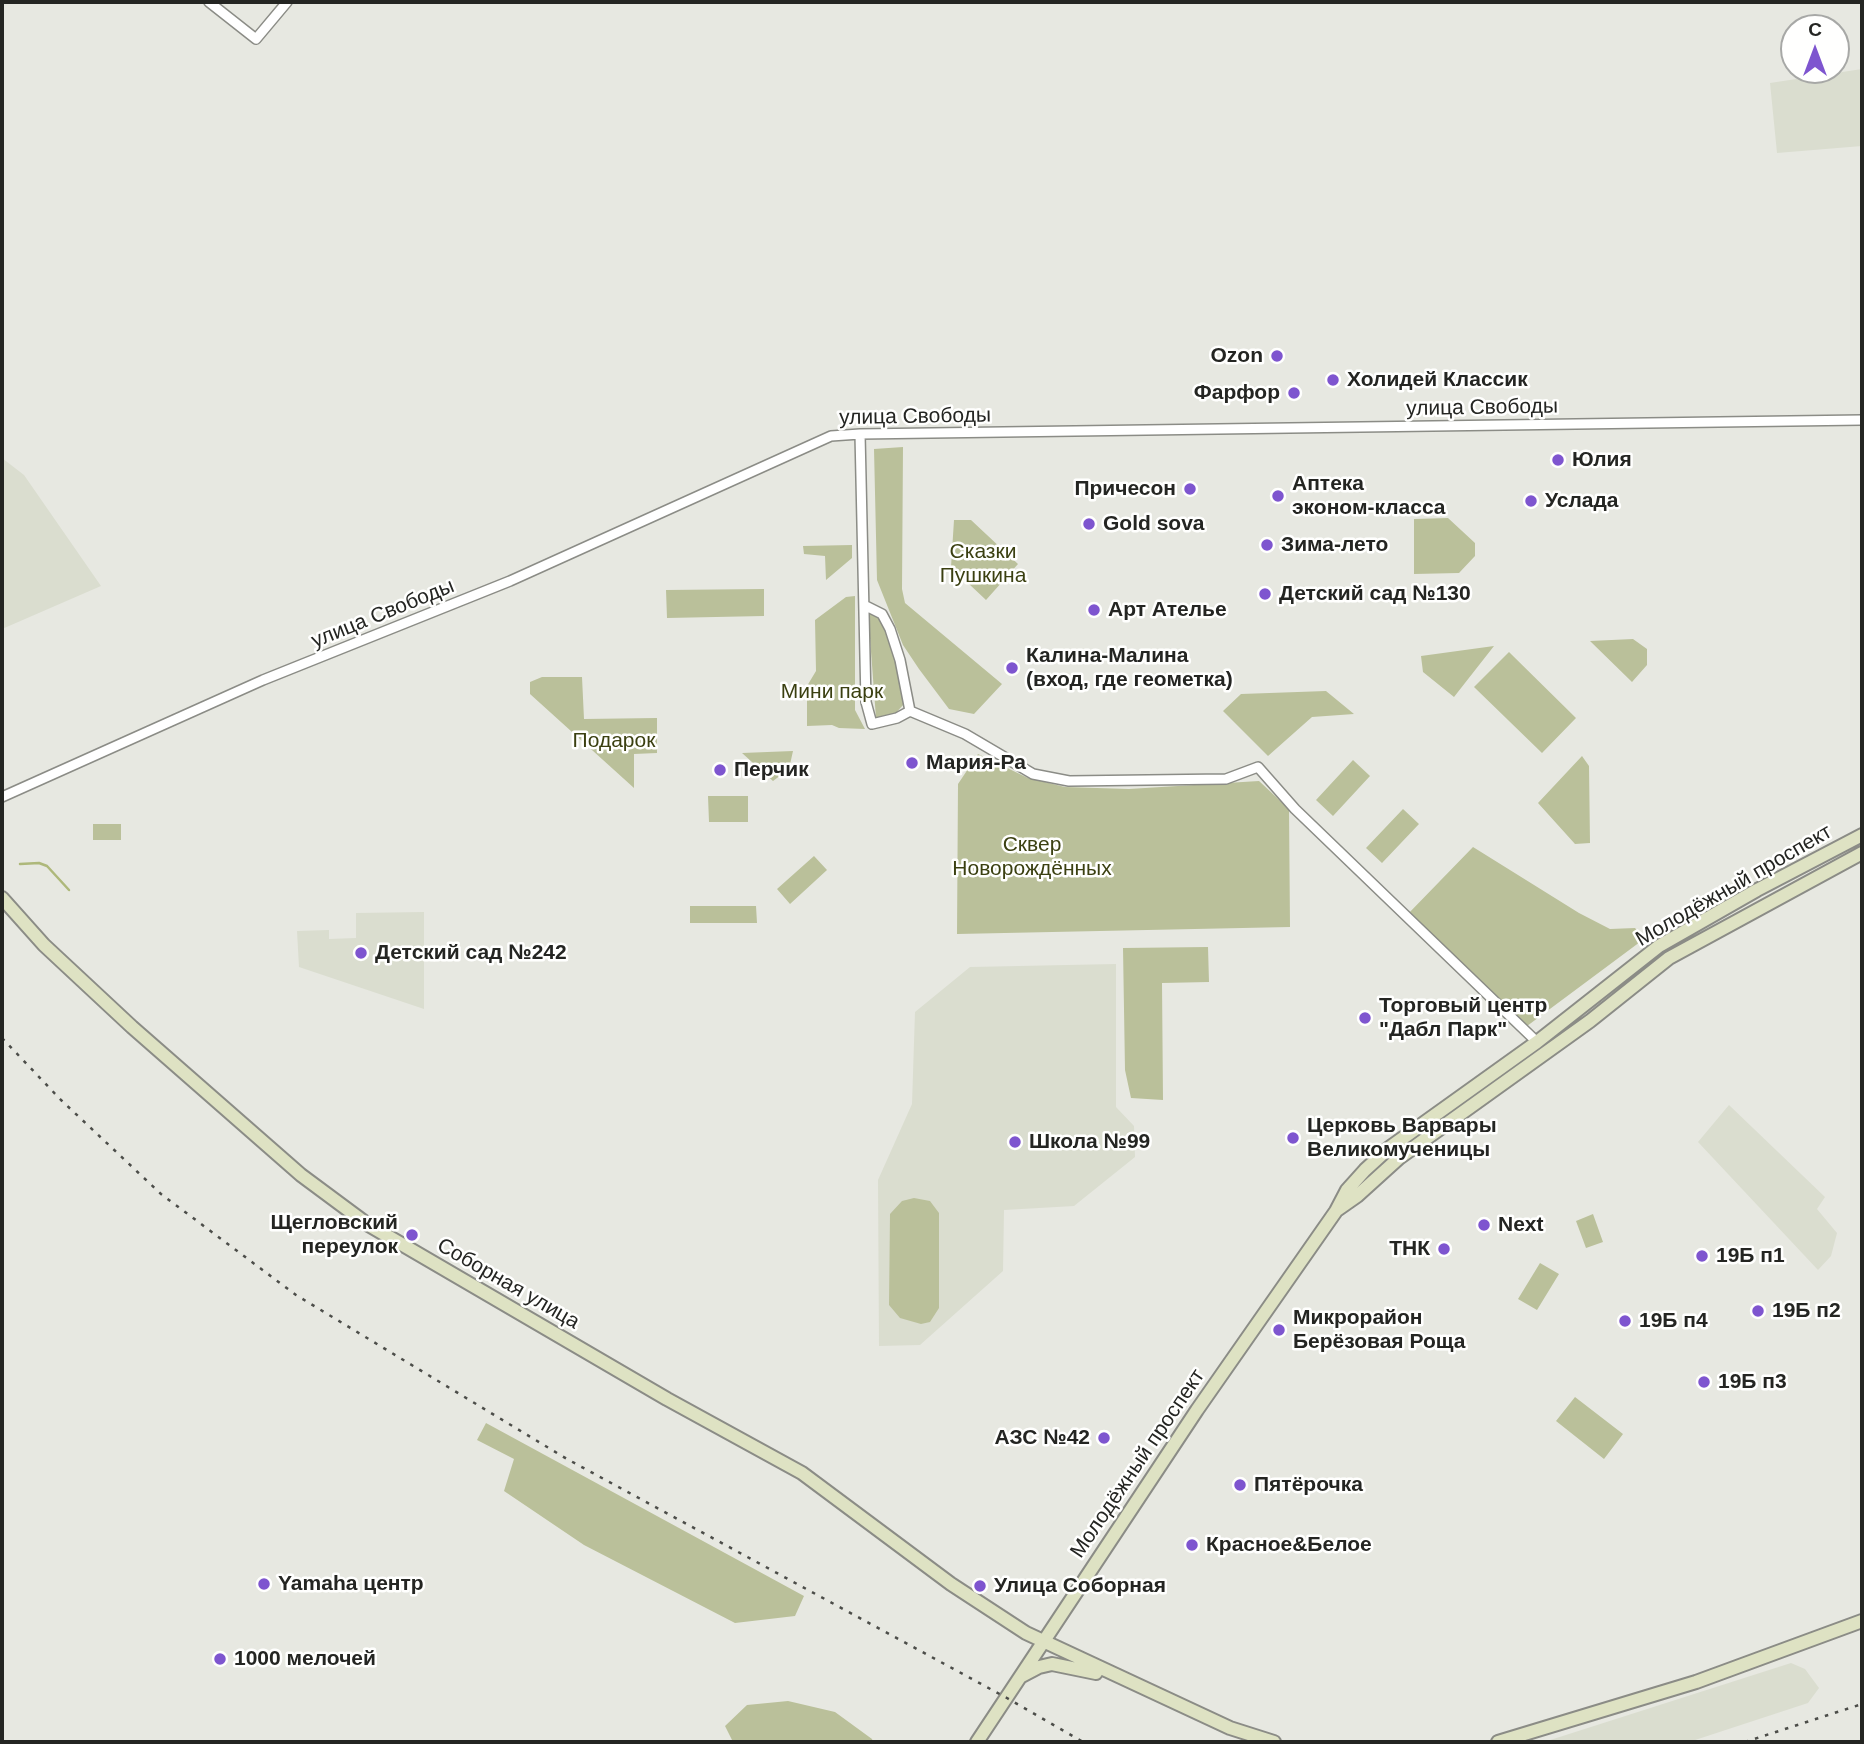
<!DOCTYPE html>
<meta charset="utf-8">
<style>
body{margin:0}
#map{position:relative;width:1864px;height:1744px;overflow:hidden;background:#e7e8e1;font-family:Helvetica,sans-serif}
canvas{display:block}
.frame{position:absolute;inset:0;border:4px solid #242522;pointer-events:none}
.north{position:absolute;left:1780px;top:14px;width:70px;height:70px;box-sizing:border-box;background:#fffffe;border:2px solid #a7a8a6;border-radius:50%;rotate:0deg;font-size:19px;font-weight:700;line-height:28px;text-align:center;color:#242522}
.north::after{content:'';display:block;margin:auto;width:24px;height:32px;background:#7e55cf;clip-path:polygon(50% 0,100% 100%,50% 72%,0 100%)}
</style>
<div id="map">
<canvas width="1864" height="1744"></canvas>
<div class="frame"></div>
<div class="north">С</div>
</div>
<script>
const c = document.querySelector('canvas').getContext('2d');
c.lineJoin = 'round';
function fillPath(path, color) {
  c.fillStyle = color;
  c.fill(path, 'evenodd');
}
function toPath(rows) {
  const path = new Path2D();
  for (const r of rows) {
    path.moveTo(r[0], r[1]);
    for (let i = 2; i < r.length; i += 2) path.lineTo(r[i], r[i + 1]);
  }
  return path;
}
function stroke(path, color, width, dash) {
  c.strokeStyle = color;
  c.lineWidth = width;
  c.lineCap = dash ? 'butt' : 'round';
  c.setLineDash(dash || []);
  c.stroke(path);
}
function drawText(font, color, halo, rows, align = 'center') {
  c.font = font + ' Helvetica,sans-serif';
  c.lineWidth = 5;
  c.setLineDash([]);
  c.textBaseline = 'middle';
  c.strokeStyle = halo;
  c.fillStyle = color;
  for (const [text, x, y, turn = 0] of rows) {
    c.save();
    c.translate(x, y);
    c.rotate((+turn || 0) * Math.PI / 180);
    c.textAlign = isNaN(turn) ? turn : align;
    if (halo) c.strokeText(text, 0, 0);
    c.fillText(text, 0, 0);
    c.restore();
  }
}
const built = toPath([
 [1862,69,1862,146,1777,153,1770,83],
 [2,458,24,475,101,586,2,629],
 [424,912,424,1009,299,967,297,931,329,930,329,939,356,938,356,913],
 [1116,964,1116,1107,1134,1126,1135,1157,1074,1206,1004,1210,1003,1271,920,1345,879,1346,878,1180,912,1104,915,1012,970,967],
 [1729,1105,1825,1197,1817,1209,1837,1233,1831,1256,1818,1270,1698,1142],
 [1791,1663,1805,1669,1819,1688,1808,1703,1689,1742,1544,1742]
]);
const green = toPath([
 [903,447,902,589,905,603,1002,684,974,714,949,709,919,669,903,645,877,580,874,449],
 [1448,518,1475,543,1475,556,1459,573,1414,574,1414,519],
 [954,520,971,520,1018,564,986,600,951,567],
 [852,545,852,558,826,580,825,556,804,554,803,546],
 [764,589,764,616,667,618,666,590],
 [855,596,855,710,865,729,839,728,832,725,807,726,807,686,816,671,815,620,846,597],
 [868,612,880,617,887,629,897,665,904,704,894,715,876,718],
 [1633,639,1647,649,1647,665,1632,682,1590,641],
 [1494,646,1454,697,1423,672,1421,656],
 [1509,652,1576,718,1542,753,1474,687],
 [542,677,582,677,584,719,657,718,657,753,634,754,634,788,530,694,530,682],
 [1326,691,1354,714,1312,717,1268,756,1223,711,1241,694],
 [793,751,789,769,773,781,742,753],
 [978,754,1028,778,1065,787,1129,789,1259,781,1289,809,1290,927,957,934,958,784],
 [1582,756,1589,766,1590,843,1575,844,1538,803],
 [1353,760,1370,776,1333,816,1316,800],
 [708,796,748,796,748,822,709,822],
 [1403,809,1419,824,1382,863,1366,848],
 [93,824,121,824,121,840,93,840],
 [1473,847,1579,913,1610,929,1635,928,1644,939,1523,1029,1406,916],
 [814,856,827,870,790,904,777,889],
 [690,906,756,906,757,923,690,923],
 [1208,947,1209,982,1162,983,1163,1100,1131,1098,1125,1070,1123,948],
 [914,1198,930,1201,939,1213,939,1308,930,1322,921,1324,900,1318,889,1305,890,1214,902,1201],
 [1593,1214,1603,1242,1586,1248,1576,1221],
 [1540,1263,1559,1274,1537,1310,1518,1299],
 [1575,1397,1623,1434,1604,1459,1556,1421],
 [486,1423,804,1596,795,1616,735,1623,584,1545,504,1491,514,1459,477,1440],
 [788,1701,835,1712,872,1739,873,1742,733,1742,725,1726,747,1705]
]);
const stream = toPath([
 [20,864,39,863,47,866,69,890]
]);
const street = toPath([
 [209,2,256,39,287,2],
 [860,434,866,702,872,724,897,718,910,711],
 [864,605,882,614,890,629,900,660,910,711],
 [910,711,965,734,1033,774,1069,781,1226,779,1258,767,1295,809,1537,1042],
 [2,797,263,680,510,581,831,436,860,434,1862,420]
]);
const secondary = toPath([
 [2,898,44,945,132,1027,301,1175,367,1224,667,1399,802,1473,951,1584,1026,1633,1230,1728,1274,1742],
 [1337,1210,1357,1196,1399,1158,1590,1021,1669,958,1862,853],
 [1020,1677,1039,1667,1052,1664,1096,1673],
 [977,1742,1197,1410,1336,1211,1347,1190,1365,1170,1389,1148,1537,1042,1659,946,1757,890,1862,835],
 [1498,1742,1696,1682,1862,1621]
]);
const rail = toPath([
 [2,1038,61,1100,161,1194,296,1295,567,1459,1007,1698,1083,1742],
 [1745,1742,1862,1704]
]);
const markers = [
 [1277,356,7,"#7e55cf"],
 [1333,380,7,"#7e55cf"],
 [1294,393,7,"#7e55cf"],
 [1558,460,7,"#7e55cf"],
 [1190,489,7,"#7e55cf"],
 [1278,496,7,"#7e55cf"],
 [1531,501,7,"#7e55cf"],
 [1089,524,7,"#7e55cf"],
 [1267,545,7,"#7e55cf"],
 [1265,594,7,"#7e55cf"],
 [1094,610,7,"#7e55cf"],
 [1012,668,7,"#7e55cf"],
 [912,763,7,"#7e55cf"],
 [720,770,7,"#7e55cf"],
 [361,953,7,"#7e55cf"],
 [1365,1018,7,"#7e55cf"],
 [1293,1138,7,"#7e55cf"],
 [1015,1142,7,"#7e55cf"],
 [1484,1225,7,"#7e55cf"],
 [412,1235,7,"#7e55cf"],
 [1444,1249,7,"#7e55cf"],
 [1702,1256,7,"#7e55cf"],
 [1758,1311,7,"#7e55cf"],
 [1625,1321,7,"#7e55cf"],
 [1279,1330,7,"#7e55cf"],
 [1704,1382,7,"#7e55cf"],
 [1104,1438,7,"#7e55cf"],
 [1240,1485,7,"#7e55cf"],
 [1192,1545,7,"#7e55cf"],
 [264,1584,7,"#7e55cf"],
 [980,1586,7,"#7e55cf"],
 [220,1659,7,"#7e55cf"]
];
const poiNames = [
 ["Ozon",1263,356,"right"],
 ["Холидей Классик",1347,380],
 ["Фарфор",1280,393,"right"],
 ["Юлия",1572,460],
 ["Аптека",1292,484],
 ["эконом-класса",1292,508],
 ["Причесон",1176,489,"right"],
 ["Услада",1545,501],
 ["Gold sova",1103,524],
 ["Зима-лето",1281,545],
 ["Детский сад №130",1279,594],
 ["Арт Ателье",1108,610],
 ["Калина-Малина",1026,656],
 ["(вход, где геометка)",1026,680],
 ["Мария-Ра",926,763],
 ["Перчик",734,770],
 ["Детский сад №242",375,953],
 ["Торговый центр",1379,1006],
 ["\"Дабл Парк\"",1379,1030],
 ["Церковь Варвары",1307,1126],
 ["Великомученицы",1307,1150],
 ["Школа №99",1029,1142],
 ["Щегловский",398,1223,"right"],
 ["переулок",398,1247,"right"],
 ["Next",1498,1225],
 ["ТНК",1430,1249,"right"],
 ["19Б п1",1716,1256],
 ["19Б п2",1772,1311],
 ["Микрорайон",1293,1318],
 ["Берёзовая Роща",1293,1342],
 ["19Б п4",1639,1321],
 ["19Б п3",1718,1382],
 ["АЗС №42",1090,1438,"right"],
 ["Пятёрочка",1254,1485],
 ["Красное&Белое",1206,1545],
 ["Yamaha центр",278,1584],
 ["Улица Соборная",994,1586],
 ["1000 мелочей",234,1659]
];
const streetNames = [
 ["улица Свободы",1482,408,-1],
 ["улица Свободы",915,417,-1],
 ["улица Свободы",383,614,-22],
 ["Молодёжный проспект",1734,886,-30],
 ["Соборная улица",508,1284,30],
 ["Молодёжный проспект",1138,1464,-56]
];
const parkNames = [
 ["Сказки",983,552],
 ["Пушкина",983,576],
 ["Мини парк",832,692],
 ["Подарок",614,741],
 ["Сквер",1032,845],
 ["Новорождённых",1032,869]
];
fillPath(built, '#daddcf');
fillPath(green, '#bac09a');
stroke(stream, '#aeb87a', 2.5);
stroke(street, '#8b8c86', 12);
stroke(secondary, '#8b8c86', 16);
stroke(street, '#fff', 9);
stroke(secondary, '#dee2c3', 12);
stroke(rail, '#4c4d49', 2.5, [3.5, 7]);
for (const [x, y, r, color] of markers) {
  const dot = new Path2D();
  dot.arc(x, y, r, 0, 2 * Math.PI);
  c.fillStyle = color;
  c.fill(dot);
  stroke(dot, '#fffffe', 2.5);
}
drawText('bold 21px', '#242522', '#fffffe', poiNames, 'left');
drawText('21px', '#242522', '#fffffe', streetNames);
drawText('21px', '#3b4011', '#fffffe', parkNames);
</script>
